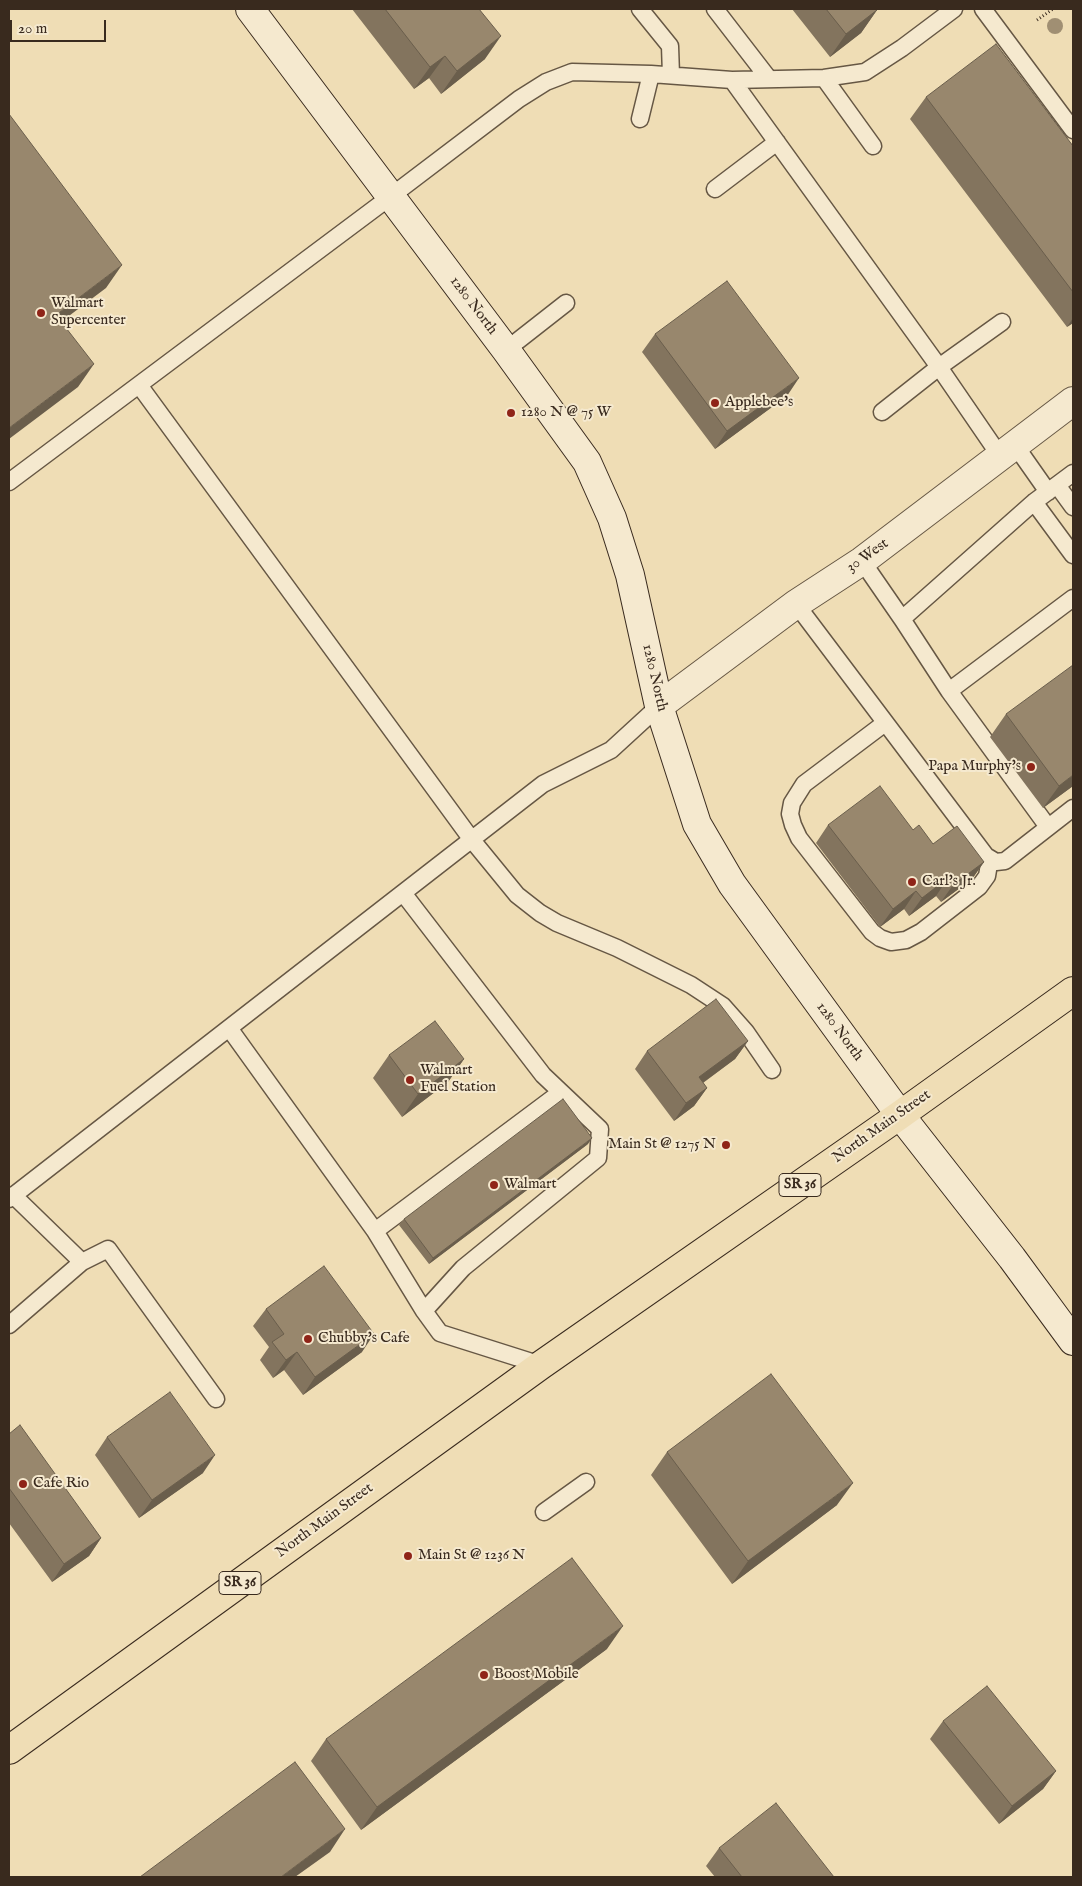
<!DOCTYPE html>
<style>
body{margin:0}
#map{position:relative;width:1082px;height:1886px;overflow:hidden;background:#efddb5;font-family:"IM FELL English",serif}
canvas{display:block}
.frame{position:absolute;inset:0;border:10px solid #392a1e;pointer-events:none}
.scale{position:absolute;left:10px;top:20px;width:96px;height:22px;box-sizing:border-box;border:2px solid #392a1e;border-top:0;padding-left:6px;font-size:15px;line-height:18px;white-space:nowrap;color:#392a1e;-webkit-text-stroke:4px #f5e9cf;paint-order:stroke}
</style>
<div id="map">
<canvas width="1082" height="1886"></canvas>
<div class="frame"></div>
<div class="scale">20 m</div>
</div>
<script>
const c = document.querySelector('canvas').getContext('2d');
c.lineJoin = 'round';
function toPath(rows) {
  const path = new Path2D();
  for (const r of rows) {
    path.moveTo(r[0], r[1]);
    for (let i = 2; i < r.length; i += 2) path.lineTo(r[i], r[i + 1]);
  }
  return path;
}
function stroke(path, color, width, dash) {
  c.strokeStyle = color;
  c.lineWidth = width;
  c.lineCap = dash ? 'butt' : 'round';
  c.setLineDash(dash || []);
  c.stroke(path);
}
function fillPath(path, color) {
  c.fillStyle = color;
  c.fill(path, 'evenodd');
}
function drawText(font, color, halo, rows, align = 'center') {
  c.font = font + ' "IM FELL English",serif';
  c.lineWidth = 4;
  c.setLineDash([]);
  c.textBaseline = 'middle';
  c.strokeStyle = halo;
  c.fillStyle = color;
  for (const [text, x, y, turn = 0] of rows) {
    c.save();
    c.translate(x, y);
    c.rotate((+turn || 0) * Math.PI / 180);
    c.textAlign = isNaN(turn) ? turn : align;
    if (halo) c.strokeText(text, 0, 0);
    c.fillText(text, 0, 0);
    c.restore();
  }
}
const path = toPath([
 [1037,20,1053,9]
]);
const lane = toPath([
 [640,9,670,46,671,75],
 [715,9,769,79],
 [983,9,1073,130],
 [824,78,873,146],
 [732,80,939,367,1000,456],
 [640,119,651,74],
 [715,189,777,142],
 [506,350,566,303],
 [139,385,472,840,517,895,540,913,557,923,617,948,691,985,723,1006,746,1032,772,1070],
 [882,412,939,367,1002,322],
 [1015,445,1048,492],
 [9,482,390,197,519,99,546,82,572,72,651,74,732,80,824,78,865,72,902,48,954,9],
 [1057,485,1073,507],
 [1034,502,1073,555],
 [862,561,902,619,949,691,1048,827],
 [796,604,986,856,989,864,987,876,979,887,921,932,906,940,891,942,880,938,872,932,799,838,793,825,790,814,792,803,804,784,885,723],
 [902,619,1034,502,1073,473],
 [949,691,1073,598],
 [986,856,996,862,1005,861,1073,808],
 [403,893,543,1075,600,1129,598,1158,463,1268,424,1311],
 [229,1028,375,1231,424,1311,440,1333,541,1365],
 [13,1195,82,1262,108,1249,216,1399],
 [9,1199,543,784,611,750,659,706],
 [375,1231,561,1092],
 [9,1325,82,1262],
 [544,1512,586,1482]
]);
const street = toPath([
 [659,706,796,604,862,561,1073,401]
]);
const secondary = toPath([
 [250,9,506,350,587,462,612,518,630,575,659,706,697,824,732,884,900,1115,1012,1258,1073,1341]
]);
const highway = toPath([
 [9,1750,541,1365,900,1115,1073,991]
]);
const trees = [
 [1055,26]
];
const wall = toPath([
 [352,9,479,9,485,59,441,94,429,78,414,89],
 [792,9,876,9,877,10,861,33,830,57],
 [926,97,1073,146,1073,323,1067,327,910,119],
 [655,334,787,396,715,449,642,352],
 [1006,714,1073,786,1043,808,990,737],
 [828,825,913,830,933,844,984,862,972,879,941,902,936,896,909,916,904,909,880,927,816,843],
 [748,1041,735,1059,703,1083,707,1088,694,1106,674,1121,635,1069,647,1051],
 [389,1055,464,1059,448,1082,402,1117,373,1078],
 [588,1144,429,1264,399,1225,404,1219],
 [266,1309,362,1352,303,1395,284,1370,273,1378,260,1360,269,1347,253,1326],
 [9,1434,101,1538,89,1556,52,1582,9,1523],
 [107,1437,203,1473,139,1518,95,1455],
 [667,1452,837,1505,732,1584,651,1475],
 [607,1649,361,1830,311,1761,326,1739],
 [943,1721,1056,1771,1043,1789,999,1824,930,1739],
 [719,1848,834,1877,715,1877,706,1866]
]);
const shadedWall = toPath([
 [877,10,861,33,830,57,846,34],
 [501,36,485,59,441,94,457,71],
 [445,56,429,78,414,89,430,67],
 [122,265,106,288,41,337,56,315],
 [1073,318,1073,323,1067,327],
 [94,364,78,387,9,439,9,428],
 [799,378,787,396,715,449,727,431],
 [1073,775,1073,786,1043,808,1059,786],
 [984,862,972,879,941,902,953,885],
 [948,878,936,896,909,916,922,898],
 [916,891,904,909,880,927,893,909],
 [748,1041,735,1059,686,1095,699,1077],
 [464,1059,448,1082,402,1117,418,1094],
 [707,1088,694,1106,674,1121,686,1103],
 [592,1138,588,1144,429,1264,433,1258],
 [374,1334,362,1352,303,1395,315,1377],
 [297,1352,284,1370,273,1378,286,1360],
 [215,1455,203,1473,139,1518,152,1500],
 [853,1483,837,1505,732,1584,748,1561],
 [101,1538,89,1556,52,1582,64,1564],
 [623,1626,607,1649,361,1830,377,1807],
 [1056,1771,1043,1789,999,1824,1012,1806],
 [345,1829,330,1852,295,1877,281,1877]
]);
const building = toPath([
 [385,9,479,9,501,36,457,71,445,56,430,67,385,9],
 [826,9,876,9,877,10,846,34,826,9],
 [996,44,1073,146,1073,292,926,97,996,44],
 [9,114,122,265,56,315,94,364,9,428,9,114],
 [727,281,799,378,727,431,655,334,727,281],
 [1073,665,1073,775,1059,786,1006,714,1073,665],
 [880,786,913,830,919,825,933,844,957,826,984,862,953,885,948,878,922,898,916,891,893,909,828,825,880,786],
 [716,999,748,1041,699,1077,707,1088,686,1103,647,1051,716,999],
 [435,1021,464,1059,418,1094,389,1055,435,1021],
 [563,1099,592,1138,433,1258,404,1219,563,1099],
 [324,1266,374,1334,315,1377,297,1352,286,1360,272,1342,284,1334,266,1309,324,1266],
 [771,1374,853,1483,748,1561,667,1452,771,1374],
 [170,1392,215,1455,152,1500,107,1437,170,1392],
 [20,1425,101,1538,64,1564,9,1488,9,1434,20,1425],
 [572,1558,623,1626,377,1807,326,1739,572,1558],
 [987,1686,1056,1771,1012,1806,943,1721,987,1686],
 [295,1762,345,1829,281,1877,140,1877,295,1762],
 [776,1803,834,1877,742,1877,719,1848,776,1803]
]);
const markers = [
 [41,313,5,"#8f2418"],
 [715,403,5,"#8f2418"],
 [511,413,5,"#8f2418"],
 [1031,767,5,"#8f2418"],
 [912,882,5,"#8f2418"],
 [410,1080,5,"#8f2418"],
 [726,1145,5,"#8f2418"],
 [494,1185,5,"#8f2418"],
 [308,1339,5,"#8f2418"],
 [23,1484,5,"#8f2418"],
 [408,1556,5,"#8f2418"],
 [484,1675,5,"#8f2418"]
];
const shields = [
 [800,1185,42],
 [240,1583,42]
];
const shieldNames = [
 ["SR 36",800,1185],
 ["SR 36",240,1583]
];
const poiNames = [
 ["Walmart",51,304],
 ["Supercenter",51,321],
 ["Applebee's",725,403],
 ["1280 N @ 75 W",521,413],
 ["Papa Murphy's",1021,767,"right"],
 ["Carl's Jr.",922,882],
 ["Walmart",420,1071],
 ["Fuel Station",420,1088],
 ["Main St @ 1275 N",716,1145,"right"],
 ["Walmart",504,1185],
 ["Chubby's Cafe",318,1339],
 ["Cafe Rio",33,1484],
 ["Main St @ 1236 N",418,1556],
 ["Boost Mobile",494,1675]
];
const streetNames = [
 ["1280 North",473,306,53],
 ["30 West",868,556,-35],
 ["1280 North",654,678,77],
 ["1280 North",839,1032,54],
 ["North Main Street",882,1127,-35],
 ["North Main Street",325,1521,-36]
];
stroke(lane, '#665744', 19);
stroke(street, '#665744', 30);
stroke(secondary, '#392a1e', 30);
stroke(highway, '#392a1e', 30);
stroke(path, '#392a1e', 3, [1, 2.5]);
stroke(lane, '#f5e9cf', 16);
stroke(street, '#f5e9cf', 28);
stroke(secondary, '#f5e9cf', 28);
stroke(highway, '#efddb5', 28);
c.fillStyle = '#a08f73';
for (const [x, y] of trees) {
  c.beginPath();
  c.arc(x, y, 8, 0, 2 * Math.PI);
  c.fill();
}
fillPath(wall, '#83745e');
fillPath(shadedWall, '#6a5e4c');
fillPath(building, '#98876d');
stroke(building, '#6a5e4c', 1);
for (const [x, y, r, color] of markers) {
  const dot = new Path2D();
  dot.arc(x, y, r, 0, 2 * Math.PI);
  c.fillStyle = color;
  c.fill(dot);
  stroke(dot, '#f5e9cf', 2);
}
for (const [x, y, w] of shields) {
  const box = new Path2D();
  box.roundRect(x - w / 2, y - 11.5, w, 23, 4);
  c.fillStyle = '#f5e9cf';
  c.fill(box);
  stroke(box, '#392a1e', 1);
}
drawText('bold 14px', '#392a1e', null, shieldNames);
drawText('15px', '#392a1e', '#f5e9cf', poiNames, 'left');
drawText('15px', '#392a1e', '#f5e9cf', streetNames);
</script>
